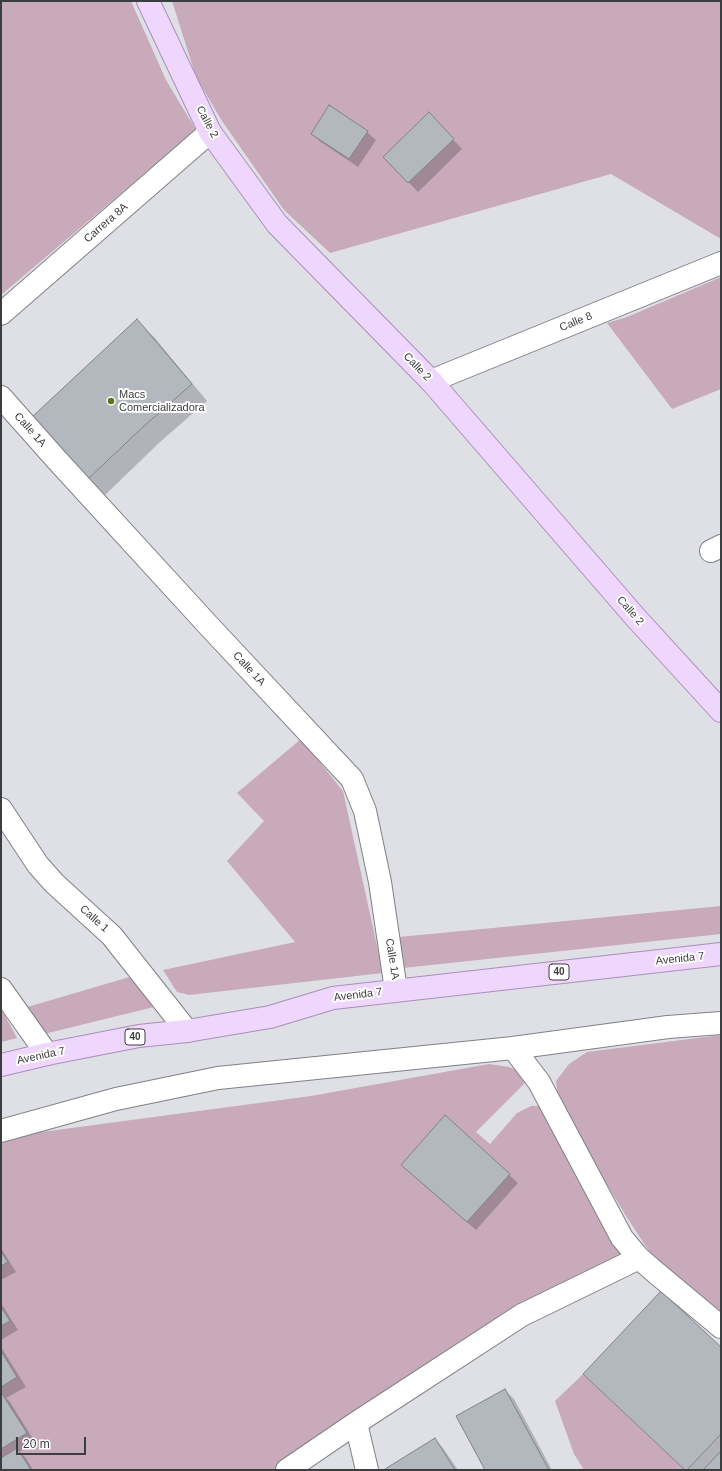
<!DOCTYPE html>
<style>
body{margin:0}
#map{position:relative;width:722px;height:1471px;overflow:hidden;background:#dfe0e6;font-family:Arial,sans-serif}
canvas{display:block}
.frame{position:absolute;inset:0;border:2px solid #3c3d3f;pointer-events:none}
.scale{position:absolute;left:16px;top:1437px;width:70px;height:18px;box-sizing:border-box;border:2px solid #3c3d3f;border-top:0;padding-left:5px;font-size:12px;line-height:14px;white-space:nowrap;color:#3c3d3f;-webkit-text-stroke:3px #fff;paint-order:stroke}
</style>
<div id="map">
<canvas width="722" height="1471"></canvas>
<div class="frame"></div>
<div class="scale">20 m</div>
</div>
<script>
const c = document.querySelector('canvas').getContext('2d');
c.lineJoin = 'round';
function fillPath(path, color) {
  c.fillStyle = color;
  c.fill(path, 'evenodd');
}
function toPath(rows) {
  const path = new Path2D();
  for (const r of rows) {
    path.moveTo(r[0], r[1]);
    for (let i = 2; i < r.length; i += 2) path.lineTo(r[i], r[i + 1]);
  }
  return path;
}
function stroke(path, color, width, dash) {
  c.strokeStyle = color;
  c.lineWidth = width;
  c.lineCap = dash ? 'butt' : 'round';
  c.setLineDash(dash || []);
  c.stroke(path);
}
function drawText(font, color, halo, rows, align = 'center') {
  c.font = font + ' Arial,sans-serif';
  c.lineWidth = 4;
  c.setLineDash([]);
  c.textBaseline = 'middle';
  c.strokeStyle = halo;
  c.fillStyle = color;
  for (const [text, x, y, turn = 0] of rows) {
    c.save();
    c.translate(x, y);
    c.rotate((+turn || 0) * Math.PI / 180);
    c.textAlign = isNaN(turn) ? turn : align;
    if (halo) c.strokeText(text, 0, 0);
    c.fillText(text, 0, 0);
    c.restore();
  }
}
const green = toPath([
 [1,1,131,1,166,80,196,130,1,295],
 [172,1,721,1,721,239,611,174,330,253,284,210,222,121,196,77],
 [721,277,721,389,672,409,607,323,627,317],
 [301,739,343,791,383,973,189,995,177,992,163,970,295,942,227,861,264,821,237,793],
 [721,906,721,934,403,968,399,937],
 [133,976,154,1007,40,1035,24,1008],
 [1,1008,17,1038,1,1042],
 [721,1035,721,1319,649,1251,626,1216,580,1140,558,1097,556,1081,569,1064,587,1052],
 [489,1064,509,1067,519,1071,526,1081,523,1085,476,1132,490,1144,517,1113,531,1106,543,1106,628,1256,316,1439,273,1470,1,1470,1,1143,34,1133,311,1096],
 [583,1374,685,1470,584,1470,574,1454,555,1401]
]);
const shadow = toPath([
 [437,122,462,149,418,192,384,157],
 [367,132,376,140,358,167,321,142,312,134],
 [137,321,154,337,207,401,160,442,105,495,89,478],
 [445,1116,518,1183,476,1230,411,1174],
 [1,1248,16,1272,1,1280],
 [1,1303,18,1330,1,1340],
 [1,1347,26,1387,6,1398,10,1402,35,1442,19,1452,26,1458,33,1470,1,1470],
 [721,1349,721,1470,685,1470,584,1374],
 [505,1390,514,1399,552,1470,486,1470],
 [435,1439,443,1448,458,1470,387,1470]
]);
const building = toPath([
 [329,105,368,131,349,159,311,134,329,105],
 [429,112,454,139,408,183,383,157,429,112],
 [137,319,192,384,144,426,88,479,32,417,137,319],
 [445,1115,510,1174,467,1222,401,1165,445,1115],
 [1,1252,8,1262,1,1266,1,1252],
 [661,1291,721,1347,721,1434,687,1470,685,1470,583,1374,661,1291],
 [1,1307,10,1321,1,1326,1,1307],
 [1,1351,17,1377,1,1387,1,1351],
 [505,1389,549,1470,485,1470,456,1416,505,1389],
 [1,1392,27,1433,1,1449,1,1392],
 [435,1438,455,1470,386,1470,385,1469,435,1438],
 [17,1448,31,1470,1,1470,1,1458,17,1448],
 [721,1451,721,1470,703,1470,721,1451]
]);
const minor = toPath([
 [1,314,210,132],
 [431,381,721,263],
 [1,397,56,459,208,625,352,779,365,811,380,882,396,990],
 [711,551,721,546],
 [1,809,38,865,54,883,112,936,187,1031],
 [1,989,47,1054],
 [513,1048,539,1082,622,1238,639,1258,655,1272,721,1327],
 [1,1131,116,1099,218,1078,513,1048,668,1027,721,1023],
 [356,1423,367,1470],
 [287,1470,356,1423,522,1315,639,1258]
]);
const major = toPath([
 [148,1,210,132,277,224,431,381,636,618,721,711],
 [1,1065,47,1054,139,1036,187,1031,270,1017,333,998,721,954]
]);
const markers = [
 [111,401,4,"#5e7323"]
];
const shields = [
 [559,972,20],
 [135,1037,20]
];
const shieldNames = [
 ["40",559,972],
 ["40",135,1037]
];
const streetNames = [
 ["Calle 2",207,122,62],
 ["Carrera 8A",106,223,-41],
 ["Calle 8",576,322,-22],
 ["Calle 2",417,367,46],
 ["Calle 1A",30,430,48],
 ["Calle 2",630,611,49],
 ["Calle 1A",249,669,47],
 ["Calle 1",94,919,42],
 ["Calle 1A",392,959,81],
 ["Avenida 7",680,959,-6],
 ["Avenida 7",358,995,-7],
 ["Avenida 7",41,1056,-12]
];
const poiNames = [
 ["Macs",119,395],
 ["Comercializadora",119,408]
];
fillPath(green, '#c9aabb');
fillPath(shadow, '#0003');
fillPath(building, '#b3b8be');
stroke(building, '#7f8489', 1);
stroke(minor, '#808187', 24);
stroke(major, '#a98fb9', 24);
stroke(minor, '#fff', 22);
stroke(major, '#eed6fd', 22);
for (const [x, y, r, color] of markers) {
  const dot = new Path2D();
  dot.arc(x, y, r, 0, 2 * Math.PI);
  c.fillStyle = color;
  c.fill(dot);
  stroke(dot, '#fff', 1.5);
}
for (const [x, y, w] of shields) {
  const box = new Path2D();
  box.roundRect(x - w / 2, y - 8, w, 16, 3);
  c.fillStyle = '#fff';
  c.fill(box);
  stroke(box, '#3c3d3f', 1);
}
drawText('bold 10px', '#3c3d3f', null, shieldNames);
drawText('11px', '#3c3d3f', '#fff', streetNames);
drawText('11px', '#3c3d3f', '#fff', poiNames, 'left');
</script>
